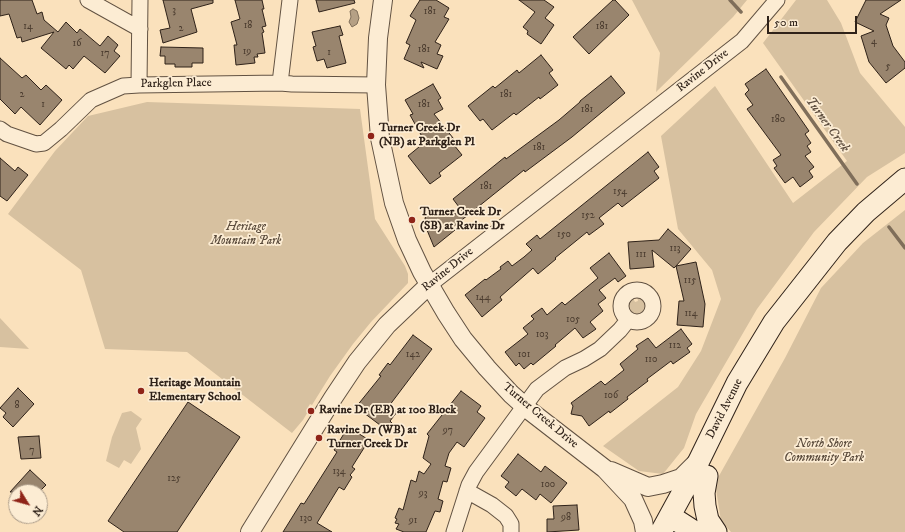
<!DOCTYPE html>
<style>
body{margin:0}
#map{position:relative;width:905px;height:532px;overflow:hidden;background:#fae1bc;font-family:"IM FELL DW Pica",serif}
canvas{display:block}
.north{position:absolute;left:8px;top:484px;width:40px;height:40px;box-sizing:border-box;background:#fcecd3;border:1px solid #aa9b89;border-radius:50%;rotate:127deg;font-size:11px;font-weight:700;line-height:16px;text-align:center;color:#2f2219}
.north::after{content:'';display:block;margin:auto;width:14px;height:18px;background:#8f2418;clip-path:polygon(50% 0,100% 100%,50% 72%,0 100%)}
.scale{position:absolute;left:767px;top:16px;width:90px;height:18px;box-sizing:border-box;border:2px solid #2f2219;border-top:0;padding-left:5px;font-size:12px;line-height:14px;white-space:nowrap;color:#2f2219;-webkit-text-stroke:3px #fcecd3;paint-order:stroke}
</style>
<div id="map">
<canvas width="905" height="532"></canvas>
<div class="north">N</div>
<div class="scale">50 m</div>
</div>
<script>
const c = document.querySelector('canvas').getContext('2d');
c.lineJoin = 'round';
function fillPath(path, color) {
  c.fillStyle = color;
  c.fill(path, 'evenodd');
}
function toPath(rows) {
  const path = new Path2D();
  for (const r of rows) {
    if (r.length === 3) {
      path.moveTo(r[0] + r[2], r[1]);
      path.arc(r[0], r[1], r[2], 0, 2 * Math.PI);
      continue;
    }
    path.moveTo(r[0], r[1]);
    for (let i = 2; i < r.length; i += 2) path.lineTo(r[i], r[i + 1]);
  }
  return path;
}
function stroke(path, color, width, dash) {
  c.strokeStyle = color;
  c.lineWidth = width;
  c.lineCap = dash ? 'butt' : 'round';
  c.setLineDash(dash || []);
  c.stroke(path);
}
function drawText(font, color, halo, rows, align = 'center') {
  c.font = font + ' "IM FELL DW Pica",serif';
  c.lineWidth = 3.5;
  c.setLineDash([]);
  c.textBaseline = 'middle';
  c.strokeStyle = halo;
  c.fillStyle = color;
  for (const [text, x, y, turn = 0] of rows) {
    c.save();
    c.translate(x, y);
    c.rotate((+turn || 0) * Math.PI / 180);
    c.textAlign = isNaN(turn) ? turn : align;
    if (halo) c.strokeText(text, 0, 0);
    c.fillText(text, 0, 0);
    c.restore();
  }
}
const green = toPath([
 [632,0,747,0,733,17,656,92,660,53],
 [796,0,827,0,841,23,860,73,905,127,905,153,867,177,814,232,757,309,696,414,684,448,663,474,639,471,603,446,678,387,701,351,721,299,712,270,678,229,661,136,715,86,793,203,847,161,763,43],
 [147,102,360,109,375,219,405,266,408,274,408,283,371,322,353,344,330,376,312,405,310,404,307,409,309,410,303,420,292,433,187,352,105,349,81,270,8,214,55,151,88,116],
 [905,210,905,532,731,532,721,521,715,483,785,358,821,288,863,243],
 [637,297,645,301,647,306,647,309,643,313,638,315,632,313,629,308,629,305,630,302,633,298,635,302,638,301],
 [0,318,29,349,0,347],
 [131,411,142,419,136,428,141,449,131,464,124,460,119,468,106,461,112,437,122,413]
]);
const water = toPath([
 [353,9,357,11,359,18,357,24,352,27,349,22,351,17,350,11,353,9]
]);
const stream = toPath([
 [730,0,741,12],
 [781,77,857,184],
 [889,227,905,248]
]);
const building = toPath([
 [0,0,32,0,37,14,42,12,44,20,58,32,66,22,77,33,80,29,100,46,108,36,118,45,114,51,120,56,105,73,84,56,73,69,69,65,66,69,41,48,54,32,22,42,21,37,17,38,9,14,0,16,0,0],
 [163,0,213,0,213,3,191,9,197,32,163,43,160,30,170,28,163,0],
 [235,0,262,0,264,9,262,9,266,26,262,27,264,32,262,33,265,53,257,54,258,57,254,57,255,63,236,65,234,45,237,45,231,22,240,19,235,0],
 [316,0,354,0,355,3,319,12,316,0],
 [420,0,436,0,449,8,444,17,449,19,435,42,441,45,437,54,443,56,437,69,421,62,424,68,404,59,410,45,406,43,416,20,410,16,420,0],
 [519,0,544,0,554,7,545,18,554,25,541,44,527,34,528,31,523,27,535,12,519,0],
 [613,0,615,0,629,15,589,54,573,37,613,0],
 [866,0,901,0,880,14,889,18,886,25,893,46,905,62,905,68,886,83,869,62,861,36,874,31,855,22,866,0],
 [340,26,343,35,339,36,346,63,327,68,324,59,317,61,313,47,316,46,312,32,340,26],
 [161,47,203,48,203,63,192,63,192,67,175,67,175,64,165,64,165,56,160,56,161,47],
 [541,55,553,70,549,73,558,85,540,99,539,97,516,115,514,113,492,130,483,119,480,121,468,106,493,86,495,88,517,70,519,73,541,55],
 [0,58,22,78,26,75,41,90,46,85,62,100,40,125,21,107,15,114,0,99,0,58],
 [766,69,809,131,805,134,811,143,807,146,811,152,805,156,814,167,809,171,813,177,800,187,793,177,785,183,774,168,777,166,773,160,781,155,747,109,753,105,745,94,749,90,745,84,766,69],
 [611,76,625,93,572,137,525,172,524,170,453,227,455,230,434,247,427,230,425,219,427,210,465,215,453,199,505,157,506,159,559,120,580,102,580,101,611,76],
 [433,84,441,98,438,100,443,109,434,114,457,143,454,145,462,155,439,173,441,176,430,184,408,156,425,142,410,115,413,114,405,100,433,84],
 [648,152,659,167,654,171,659,178,622,207,618,203,599,218,604,224,589,235,587,232,555,258,556,259,538,274,533,268,500,297,502,300,482,317,465,295,485,279,486,280,501,269,500,267,508,261,512,266,524,257,532,250,526,244,537,235,540,239,648,152],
 [0,158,15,171,18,167,28,175,7,201,0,196,0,158],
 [668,229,691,249,676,266,696,262,705,304,703,327,677,325,679,301,684,301,676,266,674,268,652,250,654,267,630,269,628,242,659,240,668,229],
 [609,253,626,276,618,282,615,278,599,290,606,298,598,304,603,311,590,322,596,329,583,338,575,328,555,345,556,346,533,365,531,363,524,369,519,363,516,366,505,352,528,334,523,328,534,319,531,316,542,308,547,315,562,302,565,305,598,278,590,268,609,253],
 [681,329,692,344,687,348,690,352,673,364,671,361,647,379,648,381,627,397,628,399,610,413,609,411,589,426,582,416,571,414,573,406,571,403,601,381,605,385,624,370,620,364,638,349,636,346,648,338,656,348,681,329],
 [413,335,432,349,389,406,397,412,390,421,393,424,388,431,356,407,381,376,379,375,388,363,390,365,413,335],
 [18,388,34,404,13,427,3,417,6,413,0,408,18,388],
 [461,391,481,406,477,412,485,418,464,447,457,442,449,453,445,466,451,468,447,482,443,481,438,499,443,501,440,512,435,511,426,532,404,532,396,529,399,524,395,523,397,519,395,518,399,508,403,510,411,480,416,482,419,471,424,474,431,464,423,458,429,436,427,434,461,391],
 [188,402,240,437,177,532,124,532,108,521,188,402],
 [348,427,369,440,352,467,355,469,350,475,352,477,344,490,339,487,317,523,332,532,283,532,301,503,304,504,337,452,334,450,348,427],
 [39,436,41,458,21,459,18,437,39,436],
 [518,454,541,472,545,466,567,483,551,503,540,494,536,500,522,489,516,496,505,487,509,482,501,476,518,454],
 [30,470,46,485,39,492,10,492,30,470],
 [577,505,579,530,547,532,547,519,554,519,553,506,577,505]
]);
const minor = toPath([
 [88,0,140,29],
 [280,83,290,0],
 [139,85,140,0],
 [0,129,7,134,36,144,44,143,61,129,91,100,123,86,139,85,280,83,292,84,376,85],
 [429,285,742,41,777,0],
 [637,306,16],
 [467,491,492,505,506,516,511,524,511,532],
 [454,532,469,485,476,472,537,389,565,368,584,359,600,349,620,330,628,320]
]);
const tertiary = toPath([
 [383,0,378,38,376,85,380,138,394,203,407,240,422,272,446,313,463,339,487,368,511,394,530,411,605,469,633,499,643,521,645,532],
 [611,471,648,487,663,484,681,478,697,462],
 [250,532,333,398,357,362,387,325,429,285]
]);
const secondary = toPath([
 [707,476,704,493,705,506,708,520,716,532],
 [670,516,695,532],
 [661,532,690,479,737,383,774,322,837,242,866,212,905,179]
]);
const markers = [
 [371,136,4,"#8f2418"],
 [412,220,4,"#8f2418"],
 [141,391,4,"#8f2418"],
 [311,411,4,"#8f2418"],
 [319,438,4,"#8f2418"]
];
const numberNames = [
 ["3",174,11],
 ["181",430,12],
 ["18",248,26],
 ["14",28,27],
 ["181",602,27],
 ["2",181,29],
 ["4",874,42],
 ["16",77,44],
 ["181",424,50],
 ["19",247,52],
 ["1",329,53],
 ["17",105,54],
 ["5",888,67],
 ["2",22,95],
 ["181",506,95],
 ["1",43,105],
 ["181",424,105],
 ["181",587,110],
 ["180",778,120],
 ["181",539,148],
 ["181",486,187],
 ["154",620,192],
 ["152",588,216],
 ["150",564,235],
 ["113",675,249],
 ["111",641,255],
 ["115",690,281],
 ["144",483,298],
 ["114",691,314],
 ["105",573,320],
 ["103",542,335],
 ["112",675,346],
 ["142",413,355],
 ["101",524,355],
 ["110",651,360],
 ["106",611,396],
 ["8",17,406],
 ["97",448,431],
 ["7",32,451],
 ["134",339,472],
 ["125",174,479],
 ["100",548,485],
 ["93",423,494],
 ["98",566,518],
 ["130",306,519],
 ["91",413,521]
];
const streetNames = [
 ["Ravine Drive",703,71,-38],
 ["Parkglen Place",176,84,-1],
 ["Ravine Drive",448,270,-39],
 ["David Avenue",725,409,-63],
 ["Turner Creek Drive",540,416,40]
];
const poiNames = [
 ["Turner Creek Dr",379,129],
 ["(NB) at Parkglen Pl",379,143],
 ["Turner Creek Dr",420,213],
 ["(SB) at Ravine Dr",420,227],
 ["Heritage Mountain",149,384],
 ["Elementary School",149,398],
 ["Ravine Dr (EB) at 100 Block",319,411],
 ["Ravine Dr (WB) at",327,431],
 ["Turner Creek Dr",327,445]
];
const parkNames = [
 ["Heritage",246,228],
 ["Mountain Park",246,242],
 ["North Shore",824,445],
 ["Community Park",824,459]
];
const waterNames = [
 ["Turner Creek",827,125,54]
];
fillPath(green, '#d7c1a0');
fillPath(water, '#b5a085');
stroke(water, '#7f6e5a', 1);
stroke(stream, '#7f6e5a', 3.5);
fillPath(building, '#99856e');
stroke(building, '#2f2219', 1);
stroke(minor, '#625242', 17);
stroke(tertiary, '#625242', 20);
stroke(secondary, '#2f2219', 23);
stroke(minor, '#fcecd3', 15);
stroke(tertiary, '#fcecd3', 18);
stroke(secondary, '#fcecd3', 21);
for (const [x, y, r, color] of markers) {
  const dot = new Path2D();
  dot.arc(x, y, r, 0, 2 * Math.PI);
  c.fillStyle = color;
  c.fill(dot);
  stroke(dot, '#fcecd3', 1.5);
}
drawText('10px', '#4a3b2e', null, numberNames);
drawText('12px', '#2f2219', '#fcecd3', streetNames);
drawText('bold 12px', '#2f2219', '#fcecd3', poiNames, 'left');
drawText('italic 12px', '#594a3b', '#fcecd3', parkNames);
drawText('italic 13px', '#5e4e3f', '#fcecd3', waterNames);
</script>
